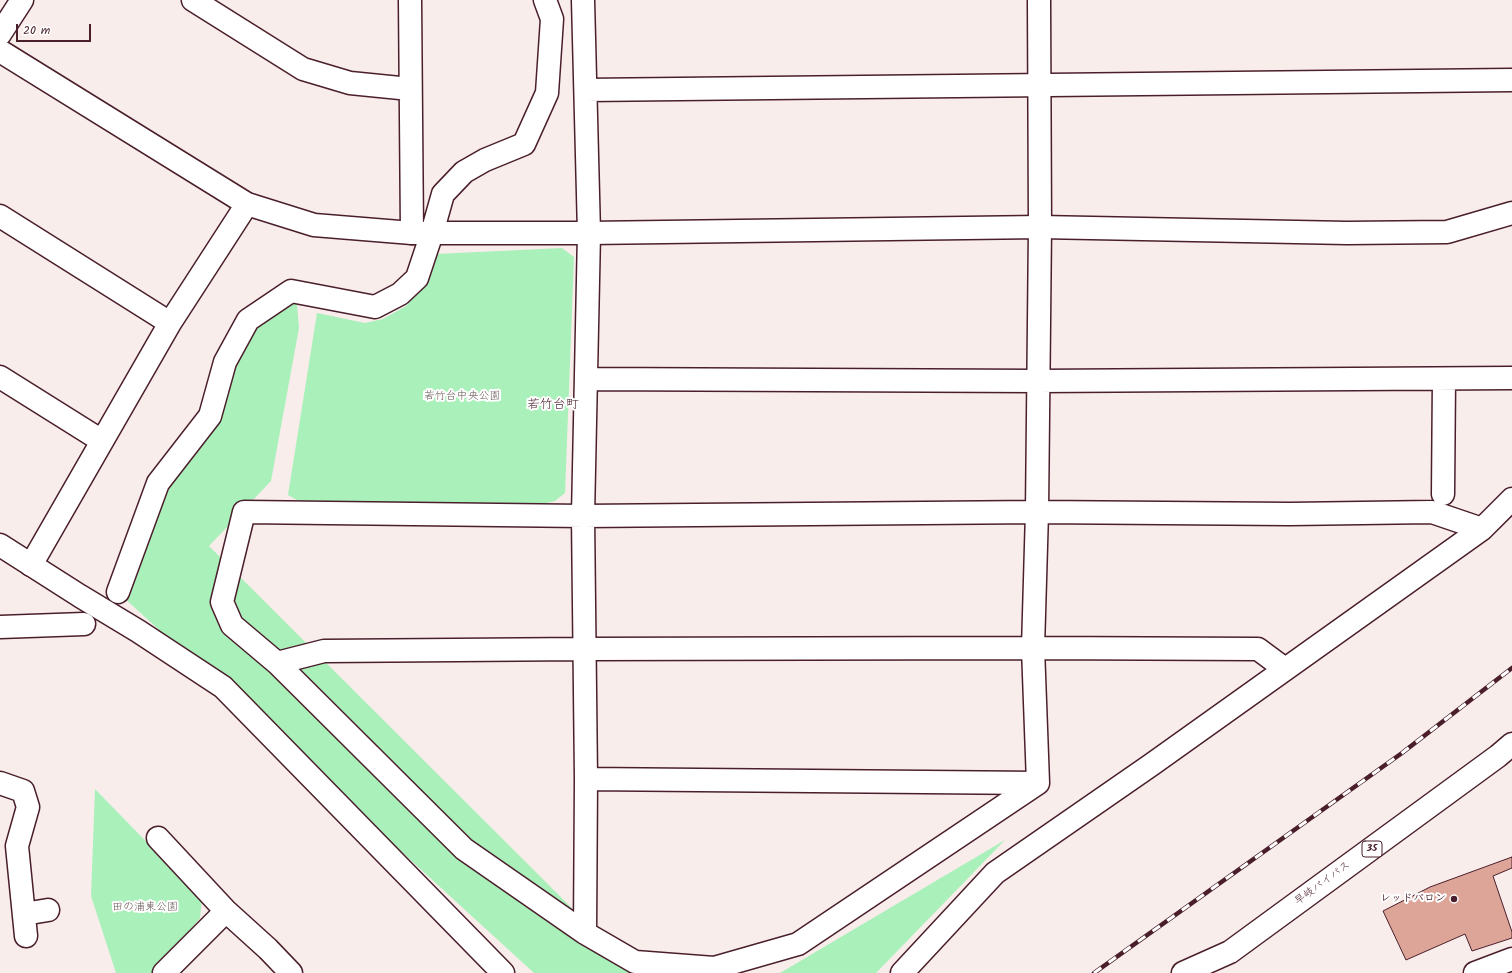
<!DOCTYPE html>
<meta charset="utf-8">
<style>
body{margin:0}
#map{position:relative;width:1512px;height:973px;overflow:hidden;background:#f8edea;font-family:Kalam,sans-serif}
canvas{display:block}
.scale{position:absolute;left:16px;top:24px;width:75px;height:18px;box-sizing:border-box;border:2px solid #4a1f2b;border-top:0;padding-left:5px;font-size:12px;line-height:14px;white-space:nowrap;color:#4a1f2b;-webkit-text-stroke:3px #fff;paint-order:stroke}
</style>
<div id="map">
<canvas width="1512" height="973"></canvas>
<div class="scale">20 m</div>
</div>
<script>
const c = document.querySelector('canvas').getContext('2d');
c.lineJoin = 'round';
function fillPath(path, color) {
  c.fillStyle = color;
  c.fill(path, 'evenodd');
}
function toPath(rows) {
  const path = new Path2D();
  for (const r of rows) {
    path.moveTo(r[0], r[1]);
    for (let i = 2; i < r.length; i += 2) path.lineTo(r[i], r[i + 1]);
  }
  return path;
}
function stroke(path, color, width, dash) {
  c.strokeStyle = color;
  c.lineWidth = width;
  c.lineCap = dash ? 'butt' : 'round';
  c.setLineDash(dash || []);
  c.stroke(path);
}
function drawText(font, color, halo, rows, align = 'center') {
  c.font = font + ' Kalam,"Klee One",sans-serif';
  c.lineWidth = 4;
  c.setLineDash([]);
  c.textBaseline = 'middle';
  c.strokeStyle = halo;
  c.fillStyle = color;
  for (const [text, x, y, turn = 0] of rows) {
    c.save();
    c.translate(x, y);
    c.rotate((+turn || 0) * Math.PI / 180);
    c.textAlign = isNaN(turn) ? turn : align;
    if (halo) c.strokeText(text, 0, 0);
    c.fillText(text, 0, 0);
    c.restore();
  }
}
const green = toPath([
 [562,248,574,257,565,493,555,501,542,504,304,504,288,495,317,313,365,323,383,319,406,306,422,286,436,254],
 [296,293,299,328,271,481,209,546,637,973,534,973,122,596,234,325],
 [95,789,202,899,200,918,154,973,116,973,91,896],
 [1005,840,876,973,780,973]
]);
const building = toPath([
 [1512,857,1512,868,1493,876,1512,932,1512,938,1472,951,1465,934,1406,960,1383,911,1430,887,1512,857]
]);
const street = toPath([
 [193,0,303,69,350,83,410,89],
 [410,0,412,233],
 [583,0,589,233,583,516,586,779,585,933],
 [0,34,22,0],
 [586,90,1512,80],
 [0,216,170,323],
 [0,377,102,441],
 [586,379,1038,381,1512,378],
 [1443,494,1444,379],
 [31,565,170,323,247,204],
 [118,592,158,483,210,416,225,362,248,320,291,291,375,307,400,294,417,278,432,233,443,194,464,172,485,160,524,144,547,93,552,19,545,0],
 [0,627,84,624],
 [277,663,324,651,585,649,1033,648,1258,649,1285,669],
 [586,779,1038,783],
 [0,783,23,791,28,807,17,846,26,936],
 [1038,783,798,944,714,968,635,962,585,933,464,849,277,663,232,625,222,602,244,512,583,516,1037,512,1290,514,1432,512,1482,529],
 [1038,783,1033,648,1037,512,1040,227,1039,0],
 [158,838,226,911],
 [24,914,48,910],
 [164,973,226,911,268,949,291,973],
 [902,973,995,873,1151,765,1482,529,1512,499]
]);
const secondary = toPath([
 [0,51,247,204,314,225,412,233,589,233,1040,227,1347,233,1447,232,1512,213],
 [0,545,80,596,138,631,223,687,503,973]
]);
const highway = toPath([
 [1183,973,1230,952,1498,756,1512,744],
 [1475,973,1512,959]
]);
const rail = toPath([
 [1094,973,1402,753,1512,668]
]);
const markers = [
 [1454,899,4,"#4a1f2b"]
];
const shields = [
 [1372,849,20]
];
const shieldNames = [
 ["35",1372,849]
];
const parkNames = [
 ["若竹台中央公園",462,397],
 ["田の浦東公園",145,908]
];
const streetNames = [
 ["早岐バイパス",1323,884,-36]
];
const poiNames = [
 ["レッドバロン",1446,899]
];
const quarterNames = [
 ["若竹台町",553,406]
];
fillPath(green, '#aaf0bb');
fillPath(building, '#dda498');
stroke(building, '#4a1f2b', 1);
stroke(street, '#4a1f2b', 25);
stroke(secondary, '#4a1f2b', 25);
stroke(highway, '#4a1f2b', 25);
stroke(street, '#fff', 22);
stroke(secondary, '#fff', 22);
stroke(highway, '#fff', 22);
stroke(rail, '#4a1f2b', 4.5);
stroke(rail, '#fff', 3, [9]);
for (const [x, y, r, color] of markers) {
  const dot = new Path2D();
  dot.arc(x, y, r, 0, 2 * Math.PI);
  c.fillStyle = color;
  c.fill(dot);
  stroke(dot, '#fff', 1.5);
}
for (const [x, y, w] of shields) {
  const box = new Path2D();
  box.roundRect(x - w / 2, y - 8, w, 16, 3);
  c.fillStyle = '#fff';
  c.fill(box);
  stroke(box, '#4a1f2b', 1);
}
drawText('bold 10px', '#4a1f2b', null, shieldNames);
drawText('11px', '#62534f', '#fff', parkNames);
drawText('11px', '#4a1f2b', '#fff', streetNames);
drawText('bold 11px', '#4a1f2b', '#fff', poiNames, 'right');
drawText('13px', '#4a1f2b', '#fff', quarterNames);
</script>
